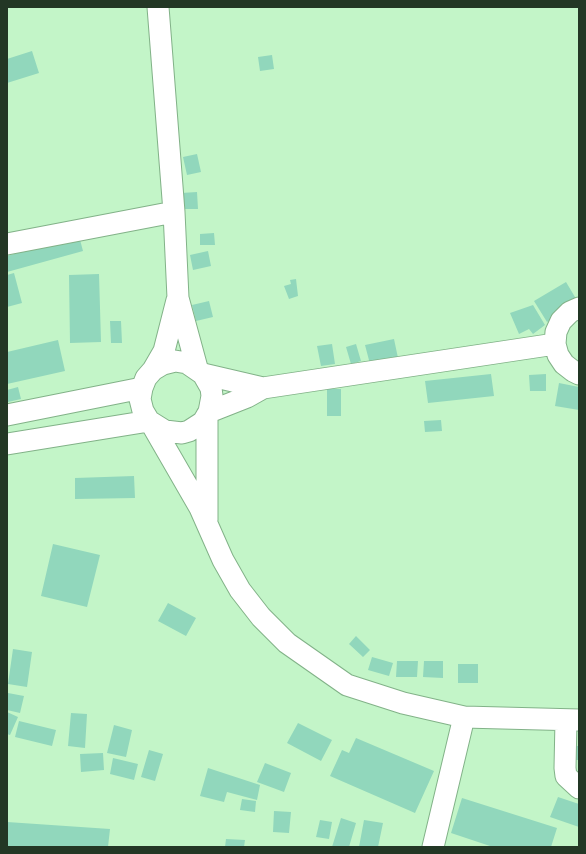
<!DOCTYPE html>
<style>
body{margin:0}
#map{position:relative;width:586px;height:854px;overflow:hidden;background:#c3f5c8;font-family:"Exo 2",sans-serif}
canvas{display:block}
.frame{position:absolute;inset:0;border:8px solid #233725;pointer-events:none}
</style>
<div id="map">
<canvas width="586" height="854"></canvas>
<div class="frame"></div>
</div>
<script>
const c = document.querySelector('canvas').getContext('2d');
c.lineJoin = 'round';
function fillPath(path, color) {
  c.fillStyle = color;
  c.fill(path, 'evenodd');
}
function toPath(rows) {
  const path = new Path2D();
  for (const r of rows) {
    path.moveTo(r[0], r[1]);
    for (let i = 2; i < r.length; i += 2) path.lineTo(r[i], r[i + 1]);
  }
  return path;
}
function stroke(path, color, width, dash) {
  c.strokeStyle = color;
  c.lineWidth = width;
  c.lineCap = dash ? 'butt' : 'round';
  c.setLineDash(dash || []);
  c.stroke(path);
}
const building = toPath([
 [32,51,39,73,7,83,7,59],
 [272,55,274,69,260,71,258,57],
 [197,154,201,172,187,175,183,157],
 [197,192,198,209,181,209,181,193],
 [214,233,215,245,200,245,200,234],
 [79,236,83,251,7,272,7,256],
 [208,251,211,266,193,270,190,255],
 [14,273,22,303,7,307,7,275],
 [99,274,101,342,70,343,69,275],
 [296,279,298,296,289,299,284,286,291,284,290,280],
 [566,282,578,302,547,322,534,301],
 [209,301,213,317,196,321,192,305],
 [533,305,545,325,533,334,529,329,519,334,510,313],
 [110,321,121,321,122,343,111,343],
 [394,339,398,358,370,364,365,345],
 [58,340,65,371,7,384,7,352],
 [332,344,335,364,321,366,317,346],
 [356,344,361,361,351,364,346,347],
 [491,374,494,396,428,403,425,381],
 [546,374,546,391,530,391,529,375],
 [559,383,579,387,579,410,555,406],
 [18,387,21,399,8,402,7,390],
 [327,389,341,389,341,416,327,416],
 [441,420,442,431,425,432,424,421],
 [134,476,135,498,75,499,75,478],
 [53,544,100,555,87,607,41,596],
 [168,603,196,618,186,636,158,621],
 [356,636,370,650,363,657,349,644],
 [13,649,32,652,27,687,8,684],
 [372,657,393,663,389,676,368,670],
 [397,661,418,661,417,677,396,677],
 [424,661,443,661,443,678,423,677],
 [458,664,478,664,478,683,458,683],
 [8,693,24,696,20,713,7,710],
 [7,712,18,717,10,735,7,734],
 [71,713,87,714,85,748,68,746],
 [19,721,56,730,52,746,15,737],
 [298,723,332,740,321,761,287,743],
 [114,725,132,730,126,757,107,753],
 [356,738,434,771,415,813,330,776,342,750,349,753],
 [573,746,579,746,579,760,574,760],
 [149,750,163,754,155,781,141,777],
 [103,753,104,770,81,772,80,754],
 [113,758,138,764,134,780,110,774],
 [265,763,291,773,284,792,257,782],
 [208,768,260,785,257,800,227,792,224,802,200,796],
 [558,797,579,804,579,827,550,817],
 [462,798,557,828,551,847,493,847,451,833],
 [242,799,256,801,255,812,240,810],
 [274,811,291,812,289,833,273,832],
 [341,818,356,823,349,847,332,847],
 [320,820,332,822,329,839,316,837],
 [364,820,383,823,378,847,359,847],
 [7,822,110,829,108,847,7,847],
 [226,839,245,840,244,847,225,847]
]);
const minor = toPath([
 [158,7,174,212,178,298,197,368],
 [7,244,174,212],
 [579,308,570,312,561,321,556,332,555,344,558,355,564,364,573,371,579,374],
 [153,370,163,364,175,361,187,363,203,374,211,388,212,396,209,412,203,422,189,431,182,433,165,431,149,421,143,411,140,399,142,388,146,378,153,370,164,351,177,300],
 [203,374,263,388],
 [209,412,247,397,263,388,555,344],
 [7,415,142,388],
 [151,423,200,508,223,560,240,590,261,617,287,643,347,685,403,703,464,717,579,720],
 [7,444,149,421],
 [207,520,207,415],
 [566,720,565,768,566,776,579,788],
 [433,847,464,717]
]);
fillPath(building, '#91d7bc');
stroke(minor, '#82b288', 23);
stroke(minor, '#fff', 21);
</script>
